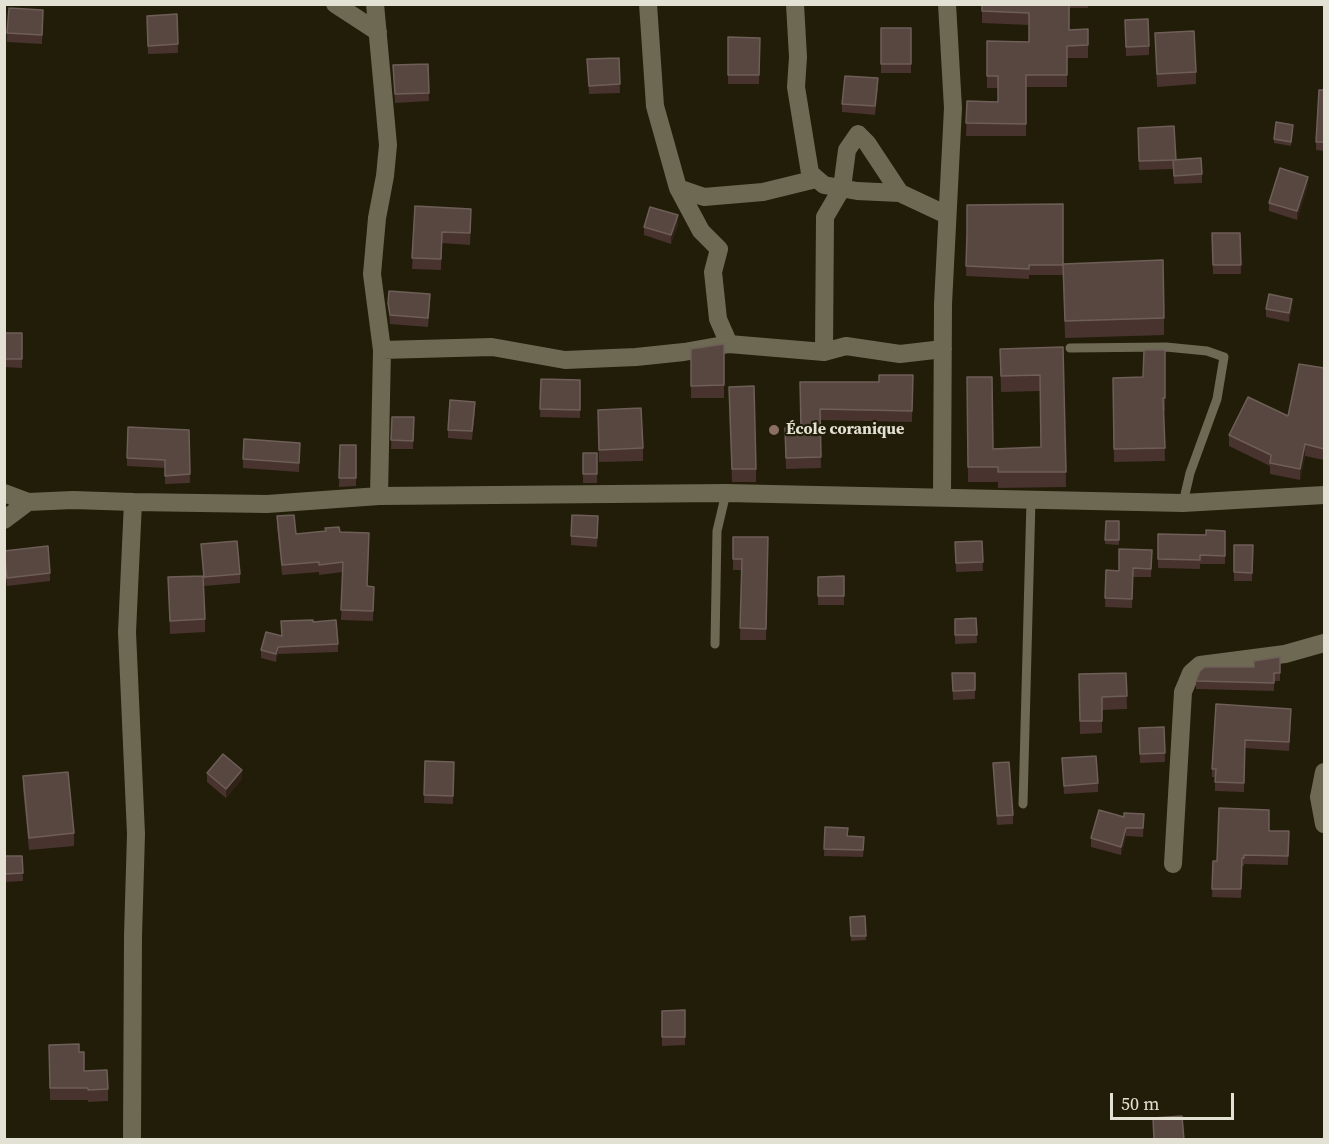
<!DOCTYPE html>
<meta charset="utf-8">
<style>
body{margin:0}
#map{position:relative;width:1329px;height:1144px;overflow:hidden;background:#211d08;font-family:"Source Serif 4",serif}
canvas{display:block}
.frame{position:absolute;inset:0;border:6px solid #e3e1d4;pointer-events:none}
.scale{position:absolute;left:1110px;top:1093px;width:124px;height:27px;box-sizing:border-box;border:3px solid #e3e1d4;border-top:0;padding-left:8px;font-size:18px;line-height:21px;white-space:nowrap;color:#e3e1d4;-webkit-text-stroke:4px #211d08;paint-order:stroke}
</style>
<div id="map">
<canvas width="1329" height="1144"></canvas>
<div class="frame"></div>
<div class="scale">50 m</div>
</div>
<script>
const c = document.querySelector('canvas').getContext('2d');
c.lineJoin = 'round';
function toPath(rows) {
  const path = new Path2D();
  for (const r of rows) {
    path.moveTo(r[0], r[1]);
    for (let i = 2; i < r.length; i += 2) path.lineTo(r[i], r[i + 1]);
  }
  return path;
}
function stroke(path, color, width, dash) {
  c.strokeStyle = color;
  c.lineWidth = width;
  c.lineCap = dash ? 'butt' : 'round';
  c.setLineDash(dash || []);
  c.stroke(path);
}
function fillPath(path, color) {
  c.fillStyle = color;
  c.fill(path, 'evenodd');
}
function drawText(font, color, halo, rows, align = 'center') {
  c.font = font + ' "Source Serif 4",serif';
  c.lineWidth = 4.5;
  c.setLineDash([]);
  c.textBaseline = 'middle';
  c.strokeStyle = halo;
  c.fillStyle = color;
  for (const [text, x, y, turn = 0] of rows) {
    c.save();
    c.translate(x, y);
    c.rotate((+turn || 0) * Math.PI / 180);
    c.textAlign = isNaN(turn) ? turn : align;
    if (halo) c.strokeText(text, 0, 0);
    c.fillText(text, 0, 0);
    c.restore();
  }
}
const lane = toPath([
 [1070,348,1166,347,1207,351,1224,357,1217,399,1190,473,1183,503],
 [715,644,717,531,726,493],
 [1023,804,1031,500]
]);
const street = toPath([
 [335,4,378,32],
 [375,4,388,145,385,176,377,218,372,274,382,350],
 [648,4,655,106,678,188,704,197,763,192,816,179],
 [795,4,798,57,796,87,810,173,824,185,857,191,900,193],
 [678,188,701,231,719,249,713,272,718,319,729,344],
 [943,349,900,354,846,346,824,352,825,217,842,188,847,150,858,134,867,143,900,193,947,215],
 [4,493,28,502],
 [379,496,382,350,492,347,565,360,636,357,684,352,729,344,824,352],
 [942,497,943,304,953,108,947,4],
 [4,520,28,502,73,500,133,502,267,504,379,496,726,493,1183,503,1324,495],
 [1324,772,1319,797,1324,824],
 [1173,864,1183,692,1191,673,1200,665,1285,654,1324,643],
 [132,1140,133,936,136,834,127,632,133,502]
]);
const wall = toPath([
 [982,4,1088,4,1088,8,1070,8,1069,30,1088,29,1088,58,1067,58,1067,87,1026,87,1026,136,966,136,967,101,998,102,998,88,987,88,987,41,1029,42,1029,25,982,23],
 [177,14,178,53,148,54,147,24],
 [43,18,42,44,7,42,7,33],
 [1125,20,1149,46,1149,55,1126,56],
 [881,28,911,28,911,73,881,73],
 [1155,33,1196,72,1196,84,1157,87],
 [728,37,760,38,759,84,728,84],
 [619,58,620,93,589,94,587,59],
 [428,64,429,101,395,103,393,65],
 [878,87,875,115,842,112,842,104],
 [1324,90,1324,151,1316,150,1316,142],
 [1138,128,1176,160,1202,174,1202,183,1174,184,1173,169,1139,170],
 [1293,129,1291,146,1274,143,1274,139],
 [1308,185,1297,220,1269,211,1269,203],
 [415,206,471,220,470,245,442,243,441,270,412,269],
 [678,224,671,244,644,235,644,227],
 [1212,233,1240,233,1241,274,1213,274],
 [967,235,1063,264,1164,318,1164,335,1065,338,1063,275,1029,275,1029,279,966,276],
 [388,303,430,303,428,327,390,324],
 [1292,308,1289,322,1266,317,1266,309],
 [4,333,22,333,22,368,4,367],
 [724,344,724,398,691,398,691,349],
 [1063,347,1066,487,998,488,998,482,968,482,967,377,993,449,1041,447,1040,391,1001,392,1000,349],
 [1165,350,1165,411,1164,411,1165,461,1114,462,1113,378,1143,377],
 [1324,368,1324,460,1305,456,1300,480,1270,474,1270,466,1229,446,1229,435,1288,416],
 [913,375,912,422,820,420,821,468,786,469,785,428,800,427,800,382,879,382],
 [541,379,580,380,580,418,540,417],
 [729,400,756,469,756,482,732,482],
 [475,410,472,440,448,438,448,430],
 [598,410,643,448,643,461,599,462],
 [392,417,414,417,413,449,391,449],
 [189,430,190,483,165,484,165,468,127,466,127,458],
 [340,445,356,445,356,486,339,487],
 [300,451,299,472,243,468,243,459],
 [583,453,597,453,597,483,583,483],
 [277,516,296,534,340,532,369,543,367,586,374,587,373,621,341,620,343,572,319,575,319,572,282,575,277,526],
 [1106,521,1119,521,1119,545,1105,544],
 [598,525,597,547,571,545,571,536],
 [1225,531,1225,564,1200,564,1200,569,1158,568,1158,534,1206,535],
 [733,537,768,537,766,640,740,640,742,570,733,570],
 [982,541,983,571,956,572,955,542],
 [201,544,240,574,240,583,204,586],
 [1234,545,1253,545,1252,581,1234,581],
 [1152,550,1151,577,1133,577,1132,608,1105,607,1106,570,1119,571],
 [4,551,50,573,50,581,7,586,4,565],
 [844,576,844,605,818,605,818,577],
 [168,577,205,619,205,632,170,634],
 [976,618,977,643,955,644,955,619],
 [313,622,338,644,338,652,278,654,276,662,261,658,261,650,281,636],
 [1280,657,1280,681,1274,681,1274,691,1196,689,1196,681,1254,667],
 [952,673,975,673,975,699,953,700],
 [1126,673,1127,709,1102,710,1102,733,1080,734,1079,674],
 [1216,704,1291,717,1289,751,1245,748,1244,792,1215,791,1215,777,1212,777,1212,769],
 [1164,727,1165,762,1140,763,1139,728],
 [1062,758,1098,783,1098,792,1064,794],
 [425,761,454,762,453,804,424,803],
 [993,763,1013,815,1013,824,997,825],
 [207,773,242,779,226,798,207,782],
 [23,776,74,833,74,846,29,850,23,789],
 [1144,814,1143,837,1126,836,1121,855,1091,847,1091,838,1124,817],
 [825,827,848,836,864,845,863,857,824,856],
 [1269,831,1289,831,1288,865,1244,864,1244,866,1242,866,1241,898,1212,897,1213,861,1217,861],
 [4,856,22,856,23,881,4,882],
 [865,916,866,940,851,941,850,917],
 [685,1010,685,1045,662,1046,662,1011],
 [49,1045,79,1052,84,1071,108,1089,108,1101,88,1102,88,1100,50,1100]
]);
const shadedWall = toPath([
 [1308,177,1308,185,1297,220,1297,211],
 [678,215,678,224,671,244,671,235],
 [1292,299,1292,308,1289,322,1289,313],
 [1305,444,1305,456,1300,480,1300,469],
 [278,647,278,654,276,662,276,654],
 [242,770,242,779,226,798,226,789],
 [1126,828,1126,836,1121,855,1121,847]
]);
const building = toPath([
 [982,4,1069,4,1069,30,1088,29,1088,45,1067,46,1067,75,1026,75,1026,124,966,123,967,101,998,102,998,76,987,76,987,41,1029,42,1029,13,982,11,982,4],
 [9,8,43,10,42,35,7,33,9,8],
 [177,14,178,44,148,46,147,16,177,14],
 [1148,19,1149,46,1126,47,1125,20,1148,19],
 [881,28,911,28,911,64,881,64,881,28],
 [1194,31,1196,72,1157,74,1155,33,1194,31],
 [728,37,760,38,759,75,728,75,728,37],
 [619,58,620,84,589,86,587,59,619,58],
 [428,64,429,93,395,94,393,65,428,64],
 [845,76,878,78,875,106,842,104,845,76],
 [1319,90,1324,90,1324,142,1316,142,1319,90],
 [1276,122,1293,125,1291,142,1274,139,1276,122],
 [1174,126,1176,160,1139,161,1138,128,1174,126],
 [1201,158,1202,174,1174,176,1173,160,1201,158],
 [1280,168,1308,177,1297,211,1269,203,1280,168],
 [1063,204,1063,265,1029,265,1029,269,966,266,967,233,967,205,1063,204],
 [415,206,471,209,470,233,442,232,441,259,412,258,415,206],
 [650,207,678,215,671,235,644,227,650,207],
 [1212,233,1240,233,1241,265,1213,265,1212,233],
 [1163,260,1164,318,1065,321,1063,264,1163,260],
 [389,291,430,294,428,318,390,315,388,303,389,291],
 [1269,294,1292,299,1289,313,1266,309,1269,294],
 [4,333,22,333,22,359,4,359,4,333],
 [724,344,724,385,691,386,691,349,724,344],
 [1063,347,1066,472,998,472,998,467,968,467,967,377,992,377,993,449,1041,447,1040,375,1001,376,1000,349,1063,347],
 [1144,350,1165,350,1165,398,1163,398,1165,448,1114,449,1113,378,1143,377,1144,350],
 [1299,364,1324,368,1324,449,1305,444,1300,469,1270,463,1271,455,1229,435,1248,397,1288,416,1299,364],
 [879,375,913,375,912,411,820,409,821,457,786,458,785,428,801,427,800,382,879,382,879,375],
 [541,379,580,380,580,410,540,409,541,379],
 [754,386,756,469,732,469,729,387,754,386],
 [450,400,475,402,472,431,448,430,450,400],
 [641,408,643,448,599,450,598,410,641,408],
 [392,417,414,417,413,441,391,440,392,417],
 [128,427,189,430,190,474,165,476,165,460,127,458,128,427],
 [244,439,300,443,299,463,243,459,244,439],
 [340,445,356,445,356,478,339,478,340,445],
 [583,453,597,453,597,474,583,474,583,453],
 [294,515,296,534,326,531,325,528,339,527,340,532,369,533,367,586,374,587,373,611,341,610,343,562,319,565,319,562,282,565,277,516,294,515],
 [572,515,598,516,597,538,571,536,572,515],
 [1106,521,1119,521,1119,540,1105,540,1106,521],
 [1206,530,1225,531,1225,556,1200,555,1200,560,1158,559,1158,534,1206,535,1206,530],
 [733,537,768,537,766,629,740,628,742,559,733,559,733,537],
 [237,541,240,574,204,577,201,544,237,541],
 [982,541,983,562,956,563,955,542,982,541],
 [1234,545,1253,545,1252,573,1234,572,1234,545],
 [48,546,50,573,7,578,4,551,48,546],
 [1119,549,1152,550,1151,569,1133,568,1132,599,1105,598,1106,570,1119,571,1119,549],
 [203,576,205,619,170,621,168,577,203,576],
 [844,576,844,596,818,596,818,577,844,576],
 [976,618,977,635,955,635,955,619,976,618],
 [313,620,313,622,336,620,338,644,278,647,276,654,261,650,266,632,282,636,281,621,313,620],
 [1280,657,1280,673,1274,673,1274,683,1196,681,1200,671,1205,667,1254,667,1254,661,1280,657],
 [952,673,975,673,975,690,953,691,952,673],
 [1126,673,1127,696,1102,697,1102,721,1080,721,1079,674,1126,673],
 [1216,704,1291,709,1289,742,1245,740,1244,783,1215,782,1216,769,1212,769,1216,704],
 [1164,727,1165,753,1140,754,1139,728,1164,727],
 [223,754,242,770,226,789,207,773,223,754],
 [1096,756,1098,783,1064,786,1062,758,1096,756],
 [425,761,454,762,453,796,424,795,425,761],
 [1009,762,1013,815,997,816,993,763,1009,762],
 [68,772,74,833,29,838,23,776,68,772],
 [1219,808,1269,810,1269,831,1289,831,1288,856,1244,855,1244,858,1242,858,1241,889,1212,889,1213,861,1217,861,1219,808],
 [1099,810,1124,817,1124,813,1144,814,1143,828,1126,828,1121,847,1091,838,1099,810],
 [825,827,848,828,847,836,864,837,863,850,824,849,825,827],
 [4,856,22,856,23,873,4,874,4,856],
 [865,916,866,936,851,936,850,917,865,916],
 [685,1010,685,1037,662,1037,662,1011,685,1010],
 [79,1044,79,1052,84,1052,84,1071,107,1070,108,1089,88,1090,88,1088,50,1088,49,1045,79,1044],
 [1182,1116,1184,1140,1154,1140,1153,1118,1182,1116]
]);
const markers = [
 [774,430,6,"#8d6e63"]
];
const poiNames = [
 ["École coranique",786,430]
];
stroke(lane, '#6e6953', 9);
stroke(street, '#6e6953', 18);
fillPath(wall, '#48332f');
fillPath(shadedWall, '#312218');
fillPath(building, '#584641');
stroke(building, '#6e5e58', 1.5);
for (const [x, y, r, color] of markers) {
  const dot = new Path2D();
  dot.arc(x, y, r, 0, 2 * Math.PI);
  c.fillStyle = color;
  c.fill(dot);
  stroke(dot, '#211d08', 2);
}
drawText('bold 16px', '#e3e1d4', '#211d08', poiNames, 'left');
</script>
